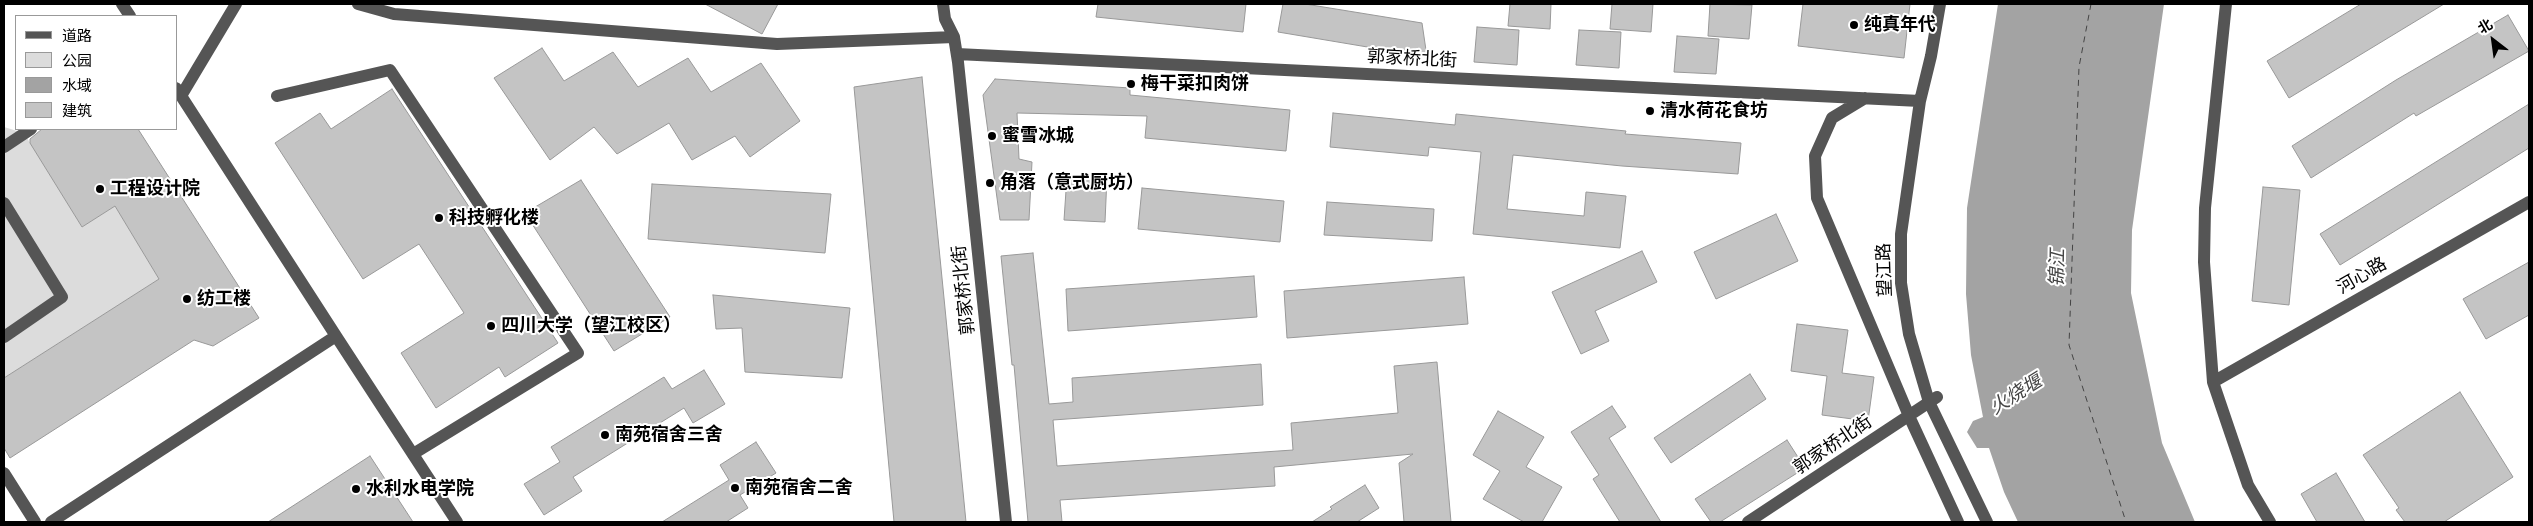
<!DOCTYPE html>
<meta charset="utf-8">
<style>
body{margin:0}
#map{position:relative;width:2533px;height:526px;overflow:hidden;background:#fff;font-family:Karla,"Noto Sans SC",sans-serif}
canvas{display:block}
.frame{position:absolute;inset:0;border:5px solid #000;pointer-events:none}
.legend{position:absolute;left:15px;top:15px;width:162px;height:115px;box-sizing:border-box;background:#fff;border:1px solid #999;margin:0;padding:6px 9px;list-style:none;font-size:15px;color:#000}
.legend li{display:flex;align-items:center;gap:10px;height:25px}
.legend b{width:25px;border:1px solid #999}
.north{position:absolute;left:2468px;top:15px;width:50px;height:50px;-webkit-text-stroke:4px #fff;paint-order:stroke;rotate:330deg;font-size:14px;font-weight:700;line-height:20px;text-align:center;color:#000}
.north::after{content:'';display:block;margin:auto;width:18px;height:22px;background:#000;clip-path:polygon(50% 0,100% 100%,50% 72%,0 100%)}
</style>
<div id="map">
<canvas width="2533" height="526"></canvas>
<div class="frame"></div>
<ul class="legend">
<li><b style="height:6px;background:#555"></b>道路</li>
<li><b style="height:14px;background:#dcdcdc"></b>公园</li>
<li><b style="height:14px;background:#a3a3a3"></b>水域</li>
<li><b style="height:14px;background:#c4c4c4"></b>建筑</li>
</ul>
<div class="north">北</div>
</div>
<script>
const c = document.querySelector('canvas').getContext('2d');
c.lineJoin = 'round';
function fillPath(path, color) {
  c.fillStyle = color;
  c.fill(path, 'evenodd');
}
function toPath(rows) {
  const path = new Path2D();
  for (const r of rows) {
    path.moveTo(r[0], r[1]);
    for (let i = 2; i < r.length; i += 2) path.lineTo(r[i], r[i + 1]);
  }
  return path;
}
function stroke(path, color, width, dash) {
  c.strokeStyle = color;
  c.lineWidth = width;
  c.lineCap = dash ? 'butt' : 'round';
  c.setLineDash(dash || []);
  c.stroke(path);
}
function drawText(font, color, halo, rows, align = 'center') {
  c.font = font + ' Karla,"Noto Sans SC",sans-serif';
  c.lineWidth = 4;
  c.setLineDash([]);
  c.textBaseline = 'middle';
  c.strokeStyle = halo;
  c.fillStyle = color;
  for (const [text, x, y, turn = 0] of rows) {
    c.save();
    c.translate(x, y);
    c.rotate((+turn || 0) * Math.PI / 180);
    c.textAlign = isNaN(turn) ? turn : align;
    if (halo) c.strokeText(text, 0, 0);
    c.fillText(text, 0, 0);
    c.restore();
  }
}
const green = toPath([
 [4,127,24,133,82,227,115,206,159,279,4,378]
]);
const water = toPath([
 [1998,4,2164,4,2132,230,2131,293,2162,443,2195,522,2018,522,2004,492,1989,448,1977,448,1967,432,1973,421,1983,417,1971,355,1966,294,1967,208]
]);
const ferry = toPath([
 [2091,4,2079,67,2069,345,2126,522]
]);
const building = toPath([
 [705,4,778,4,762,34,705,4],
 [1098,4,1246,4,1243,32,1096,17,1098,4],
 [1283,4,1305,4,1422,23,1427,57,1278,32,1283,4],
 [1510,4,1551,4,1550,29,1508,26,1510,4],
 [1612,4,1653,4,1651,32,1610,29,1612,4],
 [1710,4,1752,5,1749,39,1708,36,1710,4],
 [1803,4,1910,4,1904,58,1798,46,1803,4],
 [2361,4,2444,4,2289,98,2267,61,2361,4],
 [2508,15,2529,51,2416,116,2414,113,2311,178,2292,146,2396,80,2508,15],
 [1477,27,1519,30,1517,65,1474,62,1477,27],
 [1579,30,1621,32,1619,68,1576,65,1579,30],
 [1677,36,1719,39,1716,74,1674,72,1677,36],
 [542,48,564,81,613,52,638,87,688,58,711,92,761,63,800,121,750,157,735,136,692,160,669,123,617,154,594,127,550,160,494,78,542,48],
 [922,77,944,298,966,522,894,522,854,87,922,77],
 [995,79,1130,88,1130,95,1290,110,1286,151,1145,138,1147,116,1017,113,1019,159,1032,162,1029,220,1000,220,983,95,995,79],
 [392,89,558,343,505,377,499,367,436,408,401,353,464,313,419,244,363,279,275,143,320,113,331,129,392,89],
 [2529,104,2529,148,2340,265,2320,234,2529,104],
 [1333,113,1455,125,1456,114,1626,131,1625,134,1741,143,1738,174,1622,166,1513,155,1507,209,1584,216,1586,192,1626,196,1620,248,1473,234,1481,152,1429,147,1428,156,1330,147,1333,113],
 [42,129,138,129,259,318,213,346,194,340,10,458,4,448,4,378,159,279,115,206,82,227,30,143,30,139,42,129],
 [1067,176,1107,177,1105,222,1064,220,1067,176],
 [581,180,670,317,614,351,525,213,581,180],
 [652,184,831,194,825,253,648,239,652,184],
 [2263,187,2300,190,2289,305,2252,301,2263,187],
 [1142,188,1284,201,1280,242,1138,229,1142,188],
 [1327,202,1434,209,1432,241,1324,235,1327,202],
 [1776,214,1798,261,1716,299,1694,252,1776,214],
 [1642,251,1657,282,1595,311,1609,341,1581,354,1552,292,1642,251],
 [1033,253,1049,404,1073,402,1072,378,1261,364,1263,405,1053,420,1057,466,1293,450,1291,423,1398,413,1394,366,1437,362,1451,522,1404,522,1399,463,1413,454,1274,467,1275,486,1060,500,1062,522,1028,522,1014,365,1012,365,1001,256,1033,253],
 [2529,262,2529,315,2486,339,2463,299,2529,262],
 [1254,276,1257,317,1068,331,1066,289,1254,276],
 [1464,277,1468,324,1287,338,1284,291,1464,277],
 [713,295,850,308,842,378,745,372,742,328,716,329,713,295],
 [1797,324,1848,330,1842,373,1874,377,1868,421,1822,415,1827,376,1791,371,1797,324],
 [704,370,725,404,693,423,684,408,573,477,582,491,544,515,524,484,560,462,551,447,664,377,672,389,704,370],
 [1750,374,1766,399,1671,463,1654,438,1750,374],
 [2460,392,2513,477,2444,522,2405,522,2396,510,2399,508,2363,455,2460,392],
 [1612,406,1626,427,1609,438,1661,522,1620,522,1593,479,1599,475,1571,432,1612,406],
 [1498,411,1544,437,1526,467,1562,487,1542,522,1524,522,1483,499,1500,471,1473,455,1498,411],
 [1787,440,1805,468,1720,522,1711,522,1695,499,1787,440],
 [756,442,776,473,740,495,748,508,726,522,662,522,729,480,720,465,756,442],
 [370,456,413,522,268,522,370,456],
 [2336,473,2365,522,2317,522,2301,494,2336,473],
 [1365,485,1379,508,1357,522,1312,522,1332,509,1330,507,1365,485]
]);
const minor = toPath([
 [122,4,130,16],
 [358,4,394,14,777,44,954,37],
 [943,4,945,19,954,37,958,62,1006,522],
 [1940,4,1931,56,1920,101,1901,234,1901,283,1909,334,1929,402,1987,522],
 [2226,4,2205,208,2204,262,2213,382,2248,485,2270,522],
 [957,54,1920,101],
 [181,96,236,4],
 [277,96,390,70,578,353,413,454],
 [1865,98,1832,118,1815,156,1817,198,1909,416,1958,522],
 [4,147,31,129],
 [4,203,62,297,4,337],
 [336,336,457,522],
 [2213,382,2529,202],
 [4,473,35,522],
 [51,522,336,336,176,88],
 [1748,522,1937,397]
]);
const markers = [
 [1854,25,5,"#000"],
 [1131,84,5,"#000"],
 [1650,111,5,"#000"],
 [992,136,5,"#000"],
 [990,183,5,"#000"],
 [100,189,5,"#000"],
 [439,218,5,"#000"],
 [187,299,5,"#000"],
 [491,326,5,"#000"],
 [605,435,5,"#000"],
 [735,488,5,"#000"],
 [356,489,5,"#000"]
];
const poiNames = [
 ["纯真年代",1864,25],
 ["梅干菜扣肉饼",1141,84],
 ["清水荷花食坊",1660,111],
 ["蜜雪冰城",1002,136],
 ["角落（意式厨坊）",1000,183],
 ["工程设计院",110,189],
 ["科技孵化楼",449,218],
 ["纺工楼",197,299],
 ["四川大学（望江校区）",501,326],
 ["南苑宿舍三舍",615,435],
 ["南苑宿舍二舍",745,488],
 ["水利水电学院",366,489]
];
const streetNames = [
 ["郭家桥北街",1412,59,3],
 ["望江路",1885,270,-92],
 ["河心路",2362,276,-30],
 ["郭家桥北街",964,290,-96],
 ["郭家桥北街",1833,445,-34]
];
const waterNames = [
 ["锦江",2058,268,-89],
 ["火烧堰",2016,395,-32]
];
fillPath(green, '#dcdcdc');
fillPath(water, '#a3a3a3');
stroke(ferry, '#444', 1, [6, 5]);
fillPath(building, '#c4c4c4');
stroke(building, '#999', 1);
stroke(minor, '#555', 12);
for (const [x, y, r, color] of markers) {
  const dot = new Path2D();
  dot.arc(x, y, r, 0, 2 * Math.PI);
  c.fillStyle = color;
  c.fill(dot);
  stroke(dot, '#fff', 2);
}
drawText('bold 18px', '#000', '#fff', poiNames, 'left');
drawText('18px', '#000', '#fff', streetNames);
drawText('italic 19px', '#444', '#fff', waterNames);
</script>
